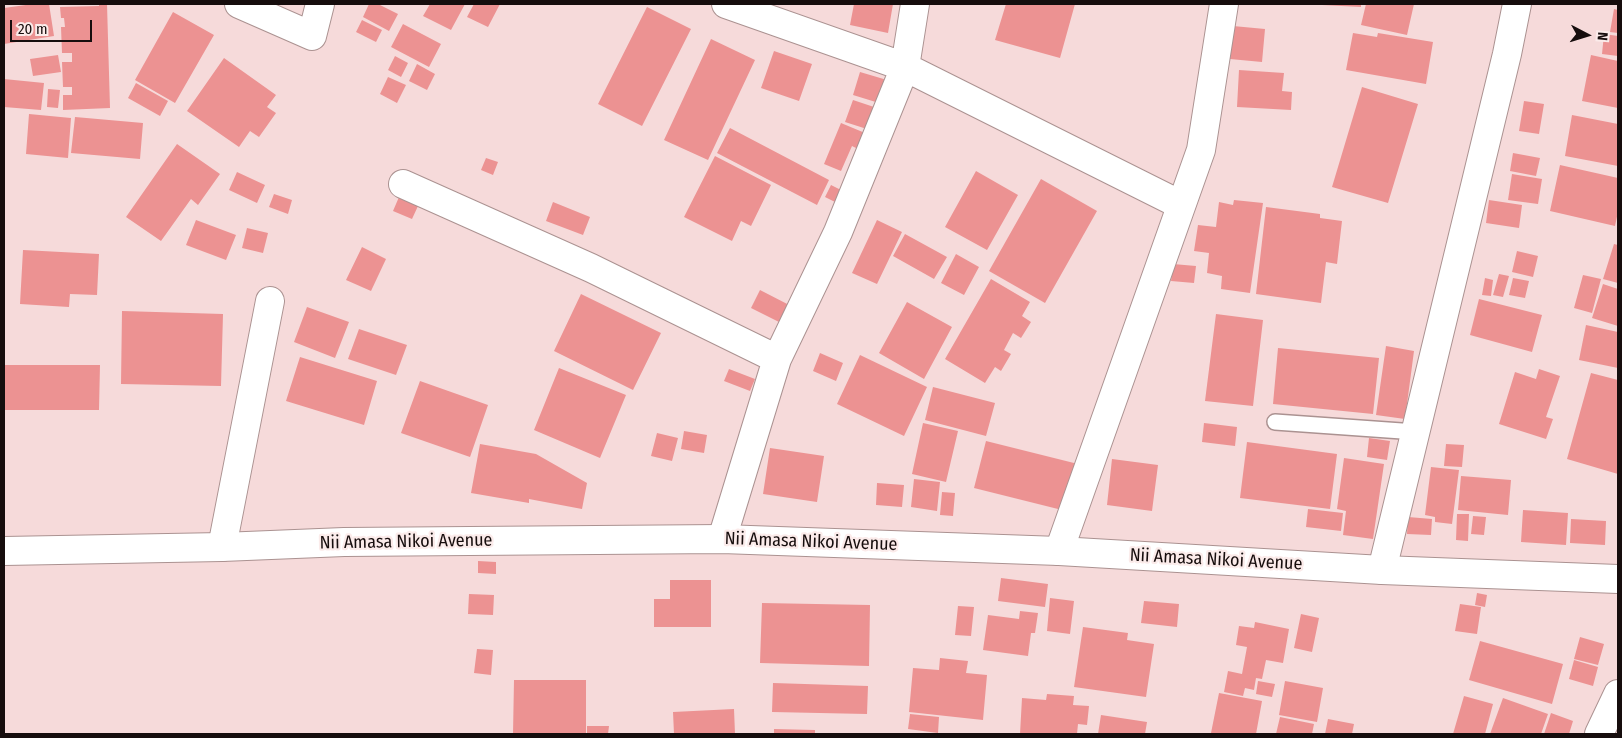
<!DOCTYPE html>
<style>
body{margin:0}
#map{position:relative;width:1622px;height:738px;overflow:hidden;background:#f6dada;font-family:"Fira Sans Condensed",sans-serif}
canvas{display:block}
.frame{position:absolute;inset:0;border:5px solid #160d0d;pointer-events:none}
.north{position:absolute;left:1562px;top:10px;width:50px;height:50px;-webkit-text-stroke:4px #fbebea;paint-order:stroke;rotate:95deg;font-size:14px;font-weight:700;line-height:20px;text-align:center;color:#160d0d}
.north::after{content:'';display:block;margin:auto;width:18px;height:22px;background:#160d0d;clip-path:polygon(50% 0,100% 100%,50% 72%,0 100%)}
.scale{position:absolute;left:10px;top:20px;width:82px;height:22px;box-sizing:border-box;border:2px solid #160d0d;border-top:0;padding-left:6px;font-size:15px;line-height:18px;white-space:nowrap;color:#160d0d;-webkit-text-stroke:4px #fbebea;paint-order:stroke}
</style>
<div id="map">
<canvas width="1622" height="738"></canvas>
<div class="frame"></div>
<div class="north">N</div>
<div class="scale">20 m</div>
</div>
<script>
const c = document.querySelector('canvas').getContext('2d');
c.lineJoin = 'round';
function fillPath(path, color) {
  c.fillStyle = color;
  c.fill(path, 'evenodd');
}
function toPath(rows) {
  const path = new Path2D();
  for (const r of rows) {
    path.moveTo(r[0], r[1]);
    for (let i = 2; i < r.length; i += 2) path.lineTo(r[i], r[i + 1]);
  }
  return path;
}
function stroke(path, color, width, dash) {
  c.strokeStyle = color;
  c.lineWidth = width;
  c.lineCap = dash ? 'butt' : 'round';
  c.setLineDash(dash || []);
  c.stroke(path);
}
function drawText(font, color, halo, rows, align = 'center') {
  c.font = font + ' "Fira Sans Condensed",sans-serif';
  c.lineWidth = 4.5;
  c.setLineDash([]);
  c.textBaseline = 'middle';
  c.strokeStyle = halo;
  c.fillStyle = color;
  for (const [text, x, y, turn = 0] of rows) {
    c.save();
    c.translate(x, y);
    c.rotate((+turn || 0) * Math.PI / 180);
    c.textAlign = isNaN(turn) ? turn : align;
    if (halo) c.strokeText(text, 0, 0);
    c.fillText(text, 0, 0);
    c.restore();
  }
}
const building = toPath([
 [33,4,49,4,54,36,4,44,4,8],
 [99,4,107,4,110,108,63,110,63,95,72,95,72,87,63,87,62,62,72,62,72,53,62,53,61,27,65,27,64,18,61,18,60,7,99,6],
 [369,4,378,4,398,14,389,31,363,17],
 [430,4,465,4,451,30,423,16],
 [474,4,500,4,488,27,467,17],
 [854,4,893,4,888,33,850,25],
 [1006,4,1075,4,1060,58,995,40],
 [1322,4,1361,4,1361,7,1322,5],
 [1366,4,1414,4,1407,35,1361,25],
 [647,7,691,29,642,126,598,104],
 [1614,9,1618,10,1618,33,1610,32],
 [173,12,214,35,175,103,135,80],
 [362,20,382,30,376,42,356,32],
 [403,24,441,44,429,67,391,47],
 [1233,26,1265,29,1262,62,1230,59],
 [1353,33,1377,37,1378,33,1433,42,1426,84,1346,70],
 [1604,34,1618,36,1618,56,1602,54],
 [711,39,755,60,708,160,664,140],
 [774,51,812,64,799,101,761,88],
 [58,55,61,72,33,76,30,59],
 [1591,55,1618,61,1618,108,1582,101],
 [395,56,408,63,401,77,388,70],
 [224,58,276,95,267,107,276,113,259,137,250,131,239,147,187,111],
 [417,64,435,74,427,90,409,81],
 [1239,70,1284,73,1282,91,1292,92,1291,110,1237,107],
 [860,72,887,80,879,103,853,95],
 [388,77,406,85,397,103,380,94],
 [4,79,44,83,41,110,4,107],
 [136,83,168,101,160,116,128,98],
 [1362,87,1418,104,1388,203,1332,187],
 [48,89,60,90,58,108,47,107],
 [853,100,877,108,870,130,845,122],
 [1524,101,1544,104,1539,134,1519,131],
 [29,114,71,118,68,158,26,154],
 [1572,115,1618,124,1618,166,1565,156],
 [75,117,143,123,140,159,71,153],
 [841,123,865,133,858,149,852,146,841,171,824,164],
 [730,128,829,180,817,205,717,153],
 [177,144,220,174,198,205,191,199,161,241,126,217],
 [1513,153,1540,158,1536,176,1510,171],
 [715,156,771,185,751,226,741,221,732,241,684,217],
 [486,158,498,162,493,175,481,170],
 [1560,165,1618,178,1618,212,1615,226,1550,211],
 [976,171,1018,195,987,250,945,227],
 [237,172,265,185,257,203,229,190],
 [1512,174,1542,179,1538,204,1508,200],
 [1041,179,1097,211,1045,303,989,271],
 [831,185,841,190,835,202,825,197],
 [274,194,292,200,288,214,269,207],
 [399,197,418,206,412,219,393,211],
 [1234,200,1263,203,1250,293,1221,289,1222,276,1207,273,1209,253,1194,251,1198,225,1216,227,1219,202,1233,205],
 [1489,200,1522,205,1519,228,1486,223],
 [553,202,590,217,583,235,546,221],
 [1266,207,1320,214,1320,218,1342,221,1337,264,1326,262,1321,303,1256,294],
 [196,220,236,235,226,260,186,245],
 [877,220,902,232,877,284,852,273],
 [247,228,268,233,263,253,242,248],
 [905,234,947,257,934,279,893,256],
 [1614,244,1618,245,1618,283,1603,279],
 [362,247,386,259,371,291,346,280],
 [23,250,99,254,97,295,70,294,69,307,20,304],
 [1517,251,1538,256,1533,277,1512,272],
 [956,254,979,267,964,295,941,283],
 [1173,264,1196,266,1194,283,1171,281],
 [1499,274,1509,276,1503,297,1493,295],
 [1583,275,1601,279,1592,313,1574,308],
 [1485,278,1493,280,1491,296,1482,295],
 [1513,278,1529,281,1525,298,1509,295],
 [991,279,1030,302,1022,316,1031,322,1021,338,1013,333,1004,350,1011,354,1001,371,995,367,985,383,945,359],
 [1603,284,1618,289,1618,326,1592,318],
 [760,290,795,308,785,325,751,308],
 [581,294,661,333,633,390,554,351],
 [1479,299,1542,315,1532,352,1470,335],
 [907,302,952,327,924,379,879,353],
 [307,307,349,322,335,358,294,342],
 [122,311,223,314,221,386,121,384],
 [1216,314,1263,320,1253,406,1205,401],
 [1586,325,1618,332,1618,368,1579,360],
 [359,329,407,345,396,375,348,359],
 [1386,346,1414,351,1405,419,1376,415],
 [1278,348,1379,358,1373,414,1273,404],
 [820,353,843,363,836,381,813,371],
 [860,355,927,387,904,436,837,404],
 [300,357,377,381,364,425,286,401],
 [4,365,100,365,99,410,4,410],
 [559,368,626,395,600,458,534,430],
 [729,369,755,379,750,391,724,381],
 [1539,369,1560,376,1546,417,1553,419,1546,439,1499,424,1515,372,1536,379],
 [1591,373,1618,380,1618,474,1567,459],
 [420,381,488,405,470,457,401,433],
 [933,387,995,403,986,436,925,420],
 [923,423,958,431,946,482,912,474],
 [1204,423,1237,427,1235,446,1202,442],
 [684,431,707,435,704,453,681,449],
 [657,433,678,438,672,461,651,456],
 [1369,438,1390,441,1387,460,1367,457],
 [986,441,1082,465,1070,512,974,488],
 [1247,442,1337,454,1330,509,1240,498],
 [480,444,536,454,587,483,582,509,529,499,529,503,471,493],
 [1446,444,1464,445,1462,467,1444,466],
 [770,448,824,456,817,502,763,494],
 [1344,458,1384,464,1373,539,1343,535,1346,511,1337,509],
 [1112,459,1158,465,1152,511,1107,505],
 [1431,467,1459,470,1452,524,1435,522,1435,517,1425,515],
 [1461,476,1511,480,1508,515,1458,510],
 [914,479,940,482,937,511,911,507],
 [877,483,904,485,902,507,876,505],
 [942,492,955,493,953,516,940,515],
 [1308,509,1343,513,1341,531,1306,527],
 [1523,510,1568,513,1566,545,1521,542],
 [1457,514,1469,514,1468,541,1456,540],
 [1473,516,1486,517,1484,535,1471,534],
 [1408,517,1432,519,1431,535,1407,534],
 [1571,519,1606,521,1605,545,1570,543],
 [478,561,496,562,496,574,478,573],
 [1001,578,1048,584,1045,607,998,601],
 [670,580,711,580,711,627,654,627,654,599,670,599],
 [1477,593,1487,595,1485,607,1475,605],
 [469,594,494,595,493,615,468,614],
 [1050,598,1074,601,1070,634,1047,631],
 [1144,601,1179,604,1177,627,1141,623],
 [762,603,870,605,869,666,760,663],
 [1460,604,1481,607,1477,634,1455,631],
 [958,606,974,607,971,636,955,635],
 [1020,611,1038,613,1035,633,1031,633,1028,656,983,650,988,615,1019,619],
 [1301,614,1319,618,1312,652,1294,648],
 [1255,622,1289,629,1283,663,1266,660,1262,679,1256,678,1254,690,1245,688,1243,696,1224,692,1228,671,1242,674,1247,647,1236,645,1239,626,1254,628],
 [1083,627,1128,633,1127,640,1154,644,1146,697,1074,687],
 [1580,637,1604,644,1598,665,1574,659],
 [1480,641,1563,664,1552,704,1469,680],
 [477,649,493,650,491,675,474,673],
 [940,658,968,661,966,673,987,675,983,720,909,712,913,668,939,670],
 [1574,660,1598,667,1593,686,1569,679],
 [514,680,586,680,586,734,513,734],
 [1258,681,1275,684,1272,697,1256,694],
 [1285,681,1323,688,1317,722,1279,715],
 [773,683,868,686,867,714,772,712],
 [1219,693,1262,701,1256,734,1211,733],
 [1047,694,1074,696,1073,705,1089,706,1087,725,1078,724,1077,734,1020,734,1022,698,1046,700],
 [1464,696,1493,704,1485,734,1453,734],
 [1503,698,1548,714,1541,734,1490,734],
 [734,709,735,734,674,734,673,712],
 [1551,713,1573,721,1569,734,1544,734],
 [910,714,939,717,938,733,908,729],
 [1101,715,1147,722,1145,734,1098,734],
 [1280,717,1314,724,1312,734,1276,734],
 [1328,719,1354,724,1352,734,1325,734],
 [587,726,609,726,608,734,587,734],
 [774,729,815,730,815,734,774,734]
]);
const lane = toPath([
 [1275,422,1416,432]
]);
const street = toPath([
 [239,4,312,36,320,4],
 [726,4,905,67,1181,205],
 [403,184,591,268,777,359],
 [722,539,777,359,838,232,905,67,915,4],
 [222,547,270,301],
 [1059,551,1201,150,1224,4],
 [1382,570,1507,54,1517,4]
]);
const secondary = toPath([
 [4,551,222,547,344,542,722,539,1059,551,1382,570,1618,579],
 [1599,734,1618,694]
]);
const streetNames = [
 ["Nii Amasa Nikoi Avenue",406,542,-1],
 ["Nii Amasa Nikoi Avenue",811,542,2],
 ["Nii Amasa Nikoi Avenue",1216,560,3]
];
fillPath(building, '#ec9292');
stroke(lane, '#ab9291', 18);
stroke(street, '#ab9291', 30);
stroke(secondary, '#ab9291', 30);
stroke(lane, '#fff', 15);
stroke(street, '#fff', 28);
stroke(secondary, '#fff', 28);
drawText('18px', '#160d0d', '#fbebea', streetNames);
</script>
